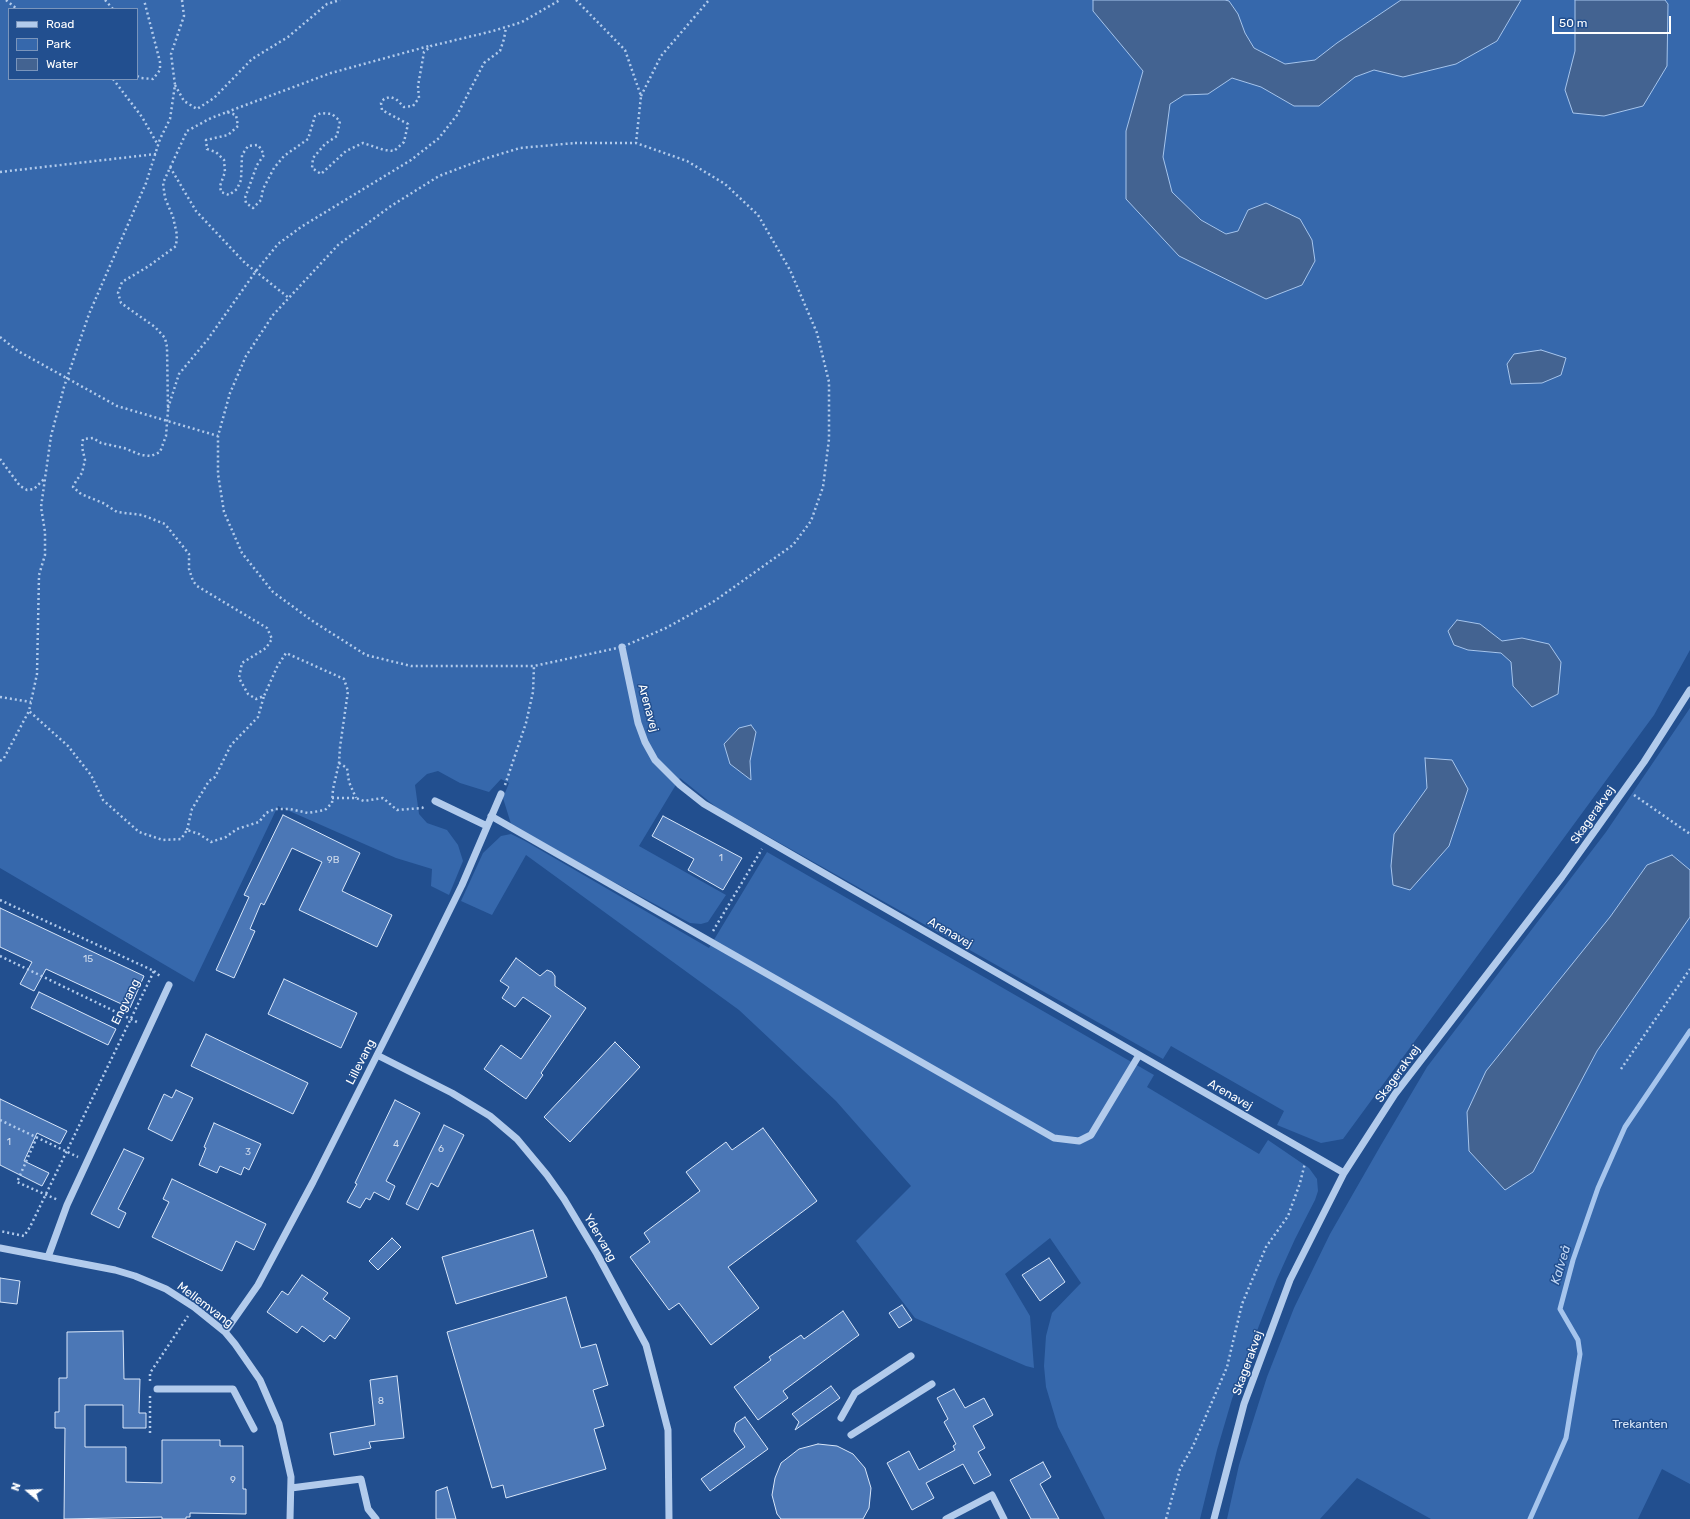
<!DOCTYPE html>
<meta charset="utf-8">
<style>
body{margin:0}
#map{position:relative;width:1690px;height:1519px;overflow:hidden;background:#224f8f;font-family:Rubik,sans-serif}
canvas{display:block}
.legend{position:absolute;left:8px;top:8px;width:130px;height:72px;box-sizing:border-box;background:#224f8f;border:1px solid #7a95bc;margin:0;padding:5px 7px;list-style:none;font-size:12px;color:#fff}
.legend li{display:flex;align-items:center;gap:8px;height:20px}
.legend b{width:20px;border:1px solid #7a95bc}
.north{position:absolute;left:8px;top:1471px;width:40px;height:40px;-webkit-text-stroke:3px #224f8f;paint-order:stroke;rotate:289deg;font-size:11px;font-weight:700;line-height:16px;text-align:center;color:#fff}
.north::after{content:'';display:block;margin:auto;width:14px;height:18px;background:#fff;clip-path:polygon(50% 0,100% 100%,50% 72%,0 100%)}
.scale{position:absolute;left:1552px;top:16px;width:119px;height:18px;box-sizing:border-box;border:2px solid #fff;border-top:0;padding-left:5px;font-size:12px;line-height:14px;white-space:nowrap;color:#fff;-webkit-text-stroke:3px #224f8f;paint-order:stroke}
</style>
<div id="map">
<canvas width="1690" height="1519"></canvas>
<ul class="legend">
<li><b style="height:5px;background:#b2cbec"></b>Road</li>
<li><b style="height:11px;background:#3668ac"></b>Park</li>
<li><b style="height:11px;background:#436391"></b>Water</li>
</ul>
<div class="north">N</div>
<div class="scale">50 m</div>
</div>
<script>
const c = document.querySelector('canvas').getContext('2d');
c.lineJoin = 'round';
function fillPath(path, color) {
  c.fillStyle = color;
  c.fill(path, 'evenodd');
}
function toPath(rows) {
  const path = new Path2D();
  for (const r of rows) {
    path.moveTo(r[0], r[1]);
    for (let i = 2; i < r.length; i += 2) path.lineTo(r[i], r[i + 1]);
  }
  return path;
}
function stroke(path, color, width, dash) {
  c.strokeStyle = color;
  c.lineWidth = width;
  c.lineCap = dash ? 'butt' : 'round';
  c.setLineDash(dash || []);
  c.stroke(path);
}
function drawText(font, color, halo, rows, align = 'center') {
  c.font = font + ' Rubik,sans-serif';
  c.lineWidth = 3;
  c.setLineDash([]);
  c.textBaseline = 'middle';
  c.strokeStyle = halo;
  c.fillStyle = color;
  for (const [text, x, y, turn = 0] of rows) {
    c.save();
    c.translate(x, y);
    c.rotate((+turn || 0) * Math.PI / 180);
    c.textAlign = isNaN(turn) ? turn : align;
    if (halo) c.strokeText(text, 0, 0);
    c.fillText(text, 0, 0);
    c.restore();
  }
}
const green = toPath([
 [0,0,1093,0,1093,11,1143,71,1126,131,1127,199,1266,299,1248,210,1238,231,1227,234,1201,220,1171,192,1163,157,1170,104,1184,95,1208,94,1232,78,1261,87,1294,106,1319,106,1355,77,1374,70,1403,77,1456,64,1497,41,1521,0,1575,0,1575,51,1565,90,1667,66,1668,4,1665,0,1690,0,1690,650,1654,715,1343,1139,1321,1143,1277,1125,1284,1111,1171,1046,1163,1059,716,807,680,778,639,846,726,895,708,922,701,924,690,923,586,867,511,824,503,798,509,783,501,779,489,792,460,783,438,771,427,774,415,785,419,814,427,823,447,830,458,845,463,861,449,895,431,886,432,869,396,858,278,806,194,982,0,868],
 [9,9,137,9,137,79,9,79],
 [1457,620,1480,624,1502,641,1522,638,1513,686,1511,662,1501,653,1468,650,1454,645,1448,631],
 [1225,0,1401,0,1337,43,1315,60,1285,64,1254,48,1245,33,1238,14,1229,1],
 [1690,708,1690,870,1672,855,1647,865,1610,917,1580,1082,1597,1051,1690,917,1690,1484,1662,1469,1638,1519,1431,1519,1357,1478,1320,1519,1227,1519,1239,1465,1267,1377,1294,1308,1330,1234,1381,1145,1427,1067,1606,832],
 [511,834,525,841,709,948,767,852,1154,1075,1147,1087,1259,1154,1268,1140,1309,1168,1317,1179,1318,1191,1315,1200,1295,1239,1277,1279,1255,1336,1232,1399,1217,1450,1200,1519,1105,1519,1058,1427,1046,1387,1044,1366,1046,1336,1052,1313,1081,1283,1050,1238,1005,1274,1030,1316,1034,1368,1026,1366,915,1318,856,1241,911,1186,836,1101,739,1010,526,855,492,915,461,901,483,853,501,836]
]);
const water = toPath([
 [1093,0,1225,0,1229,1,1238,14,1245,33,1254,48,1285,64,1315,60,1337,43,1401,0,1521,0,1497,41,1456,64,1403,77,1374,70,1355,77,1319,106,1294,106,1261,87,1232,78,1208,94,1184,95,1170,104,1163,157,1172,192,1201,220,1226,234,1238,231,1248,210,1266,203,1300,219,1312,240,1315,261,1302,285,1266,299,1179,256,1126,199,1126,131,1143,71,1093,11,1093,0],
 [1575,0,1665,0,1668,4,1667,66,1643,106,1604,116,1573,113,1565,90,1575,51,1575,0],
 [1541,350,1566,358,1561,375,1542,383,1511,384,1507,364,1514,354,1541,350],
 [1457,620,1480,624,1502,641,1522,638,1549,644,1561,662,1558,694,1532,707,1513,686,1511,662,1501,653,1468,650,1454,645,1448,631,1457,620],
 [751,725,756,732,750,761,751,780,730,764,724,744,739,728,751,725],
 [1425,758,1452,760,1468,789,1449,846,1410,890,1393,885,1391,866,1394,834,1427,788,1425,758],
 [1672,855,1690,870,1690,917,1597,1051,1533,1172,1505,1190,1469,1151,1467,1112,1486,1071,1610,917,1647,865,1672,855]
]);
const stream = toPath([
 [1530,1519,1566,1438,1580,1354,1578,1340,1560,1309,1573,1260,1598,1188,1625,1127,1690,1031]
]);
const building = toPath([
 [283,815,360,853,342,891,392,915,377,947,299,910,322,862,292,848,264,905,261,903,250,929,255,931,234,978,216,970,249,897,244,895,283,815],
 [663,816,742,858,723,890,688,870,694,859,652,836,663,816],
 [0,908,144,976,130,1008,46,969,34,991,20,984,32,962,0,947,0,908],
 [516,958,540,976,547,970,552,972,555,976,555,986,586,1008,541,1073,543,1075,526,1099,484,1069,501,1045,521,1059,551,1016,523,997,515,1007,502,998,509,987,500,981,516,958],
 [284,979,357,1013,341,1048,268,1014,284,979],
 [39,992,116,1029,108,1045,31,1008,39,992],
 [206,1034,308,1083,293,1114,191,1066,206,1034],
 [615,1042,640,1067,570,1142,544,1117,615,1042],
 [176,1090,193,1098,172,1141,148,1129,164,1094,172,1098,176,1090],
 [0,1099,67,1131,60,1144,37,1133,24,1161,49,1173,42,1186,0,1165,0,1099],
 [395,1100,420,1113,386,1181,395,1186,389,1200,374,1192,370,1200,366,1198,360,1208,347,1202,357,1184,355,1183,395,1100],
 [214,1123,261,1144,249,1170,244,1167,241,1175,220,1166,217,1173,199,1165,206,1148,204,1147,214,1123],
 [444,1125,464,1135,438,1187,431,1183,418,1210,406,1204,444,1125],
 [763,1128,817,1201,728,1267,759,1308,711,1345,679,1303,669,1310,630,1257,650,1242,644,1233,700,1191,686,1172,726,1142,732,1150,763,1128],
 [124,1149,144,1158,118,1209,126,1213,119,1228,91,1214,124,1149],
 [172,1179,266,1224,254,1250,236,1241,222,1271,152,1237,169,1202,163,1199,172,1179],
 [533,1230,547,1277,456,1304,442,1257,533,1230],
 [392,1238,401,1247,378,1270,369,1261,392,1238],
 [1049,1258,1065,1282,1040,1301,1022,1275,1049,1258],
 [302,1275,328,1293,323,1299,350,1318,335,1339,330,1335,324,1342,302,1326,297,1333,267,1312,282,1291,288,1295,302,1275],
 [0,1278,20,1281,17,1304,0,1302,0,1278],
 [566,1297,581,1348,596,1344,608,1385,593,1390,604,1426,594,1429,606,1469,506,1498,503,1485,492,1488,447,1332,566,1297],
 [902,1305,912,1320,899,1328,889,1313,902,1305],
 [843,1311,859,1335,783,1391,788,1398,758,1420,734,1387,771,1360,769,1357,801,1335,804,1339,843,1311],
 [123,1331,124,1379,140,1379,139,1413,146,1413,146,1428,123,1428,123,1405,85,1405,85,1447,126,1447,126,1482,162,1483,162,1440,220,1440,220,1446,243,1446,243,1489,246,1489,246,1514,190,1513,190,1517,186,1517,186,1519,162,1519,162,1517,64,1519,65,1428,55,1428,55,1412,59,1412,59,1378,67,1378,67,1332,123,1331],
 [397,1376,404,1438,369,1442,371,1448,334,1455,330,1433,375,1425,370,1380,397,1376],
 [831,1386,840,1398,795,1430,799,1422,792,1414,831,1386],
 [954,1389,965,1408,984,1398,993,1415,973,1426,985,1448,978,1452,991,1475,974,1484,963,1464,926,1483,934,1498,912,1510,887,1463,909,1451,919,1470,955,1450,953,1446,956,1444,944,1422,948,1419,937,1398,954,1389],
 [745,1417,768,1449,710,1491,701,1479,745,1447,734,1431,736,1423,745,1417],
 [818,1444,837,1446,853,1454,865,1468,871,1488,869,1508,863,1519,781,1519,777,1514,772,1495,775,1478,781,1463,799,1449,818,1444],
 [1043,1462,1051,1477,1040,1484,1059,1519,1031,1519,1010,1480,1043,1462],
 [447,1487,456,1519,436,1519,436,1491,447,1487]
]);
const path = toPath([
 [6,0,17,9],
 [105,0,113,9],
 [182,0,184,16,171,54,175,85,170,119,160,139,146,183,89,314,64,387,51,436,41,507,45,532,45,555,39,575,37,674,29,711,68,746,91,775,103,800,139,832,163,840,181,839,187,830,199,834,211,842,226,837,237,829,259,822,266,813,275,809,290,809,308,813,325,810,332,803,333,789,339,763,340,747,348,691,344,679,286,653,277,667,264,696,256,699,248,694,239,678,242,663,266,648,272,639,267,628,197,586,193,581,189,569,189,554,165,524,142,515,117,512,103,503,81,494,73,487,76,481,82,473,85,460,82,447,83,439,93,438,101,443,124,448,141,455,151,456,160,452,166,436,168,410,167,347,165,338,155,327,121,303,118,293,122,282,149,266,176,246,177,235,173,217,165,198,163,183,187,131,211,118,227,112,236,115,238,126,228,135,206,140,207,149,216,152,224,160,225,172,220,186,221,192,229,195,237,189,241,180,242,155,248,146,258,145,261,149,264,155,257,165,245,198,246,203,253,208,261,200,263,189,274,168,284,156,308,139,315,116,321,113,332,114,340,121,337,136,325,144,313,158,312,168,321,174,346,151,363,143,384,150,394,151,404,142,408,124,382,110,381,103,384,99,390,97,396,99,404,107,413,106,419,98,418,86,424,52,431,46,493,31,522,22,560,0],
 [576,0,625,50,641,96,636,143],
 [137,76,141,78,153,79,160,70,160,62,144,0],
 [113,79,142,117,158,145],
 [175,85,184,101,197,109,214,98,252,59,288,37,327,4,340,0],
 [641,96,661,56,709,0],
 [227,112,331,73,429,46],
 [575,143,636,143,687,161,725,184,758,215,790,270,817,333,829,382,829,439,823,487,811,521,793,545,713,602,666,628,622,647,534,666,411,666,366,655,314,622,273,592,242,553,224,512,218,474,218,436,230,393,246,356,273,315,338,245,391,206,439,176,484,159,520,148,575,143],
 [170,167,196,211,245,263,289,298],
 [0,172,156,154],
 [0,337,18,351,117,406,218,436],
 [168,408,179,374,208,339,256,271,278,244,301,227,411,160,439,138,457,115,484,63,500,51,504,39,506,27],
 [0,459,20,486,27,490,34,489,44,479],
 [0,697,31,702],
 [0,761,4,758,29,711],
 [339,763,347,768,349,782,356,798],
 [505,785,526,723,533,692,534,666],
 [1634,795,1690,834],
 [332,798,356,798,364,801,383,798,397,810,422,808,426,806],
 [187,830,192,809,209,781,215,777,231,745,258,717,264,696],
 [0,900,154,971,30,1227,24,1236,0,1231],
 [713,931,762,849],
 [0,956,139,1023],
 [154,971,161,977],
 [1621,1069,1690,969],
 [0,1120,78,1157],
 [37,1137,17,1182,58,1200],
 [150,1381,150,1373,188,1316],
 [150,1396,150,1433],
 [1166,1519,1180,1469,1193,1446,1227,1367,1242,1304,1266,1247,1288,1216,1300,1183,1305,1163]
]);
const minor = toPath([
 [622,647,638,723,645,742,655,760,680,785,704,804,1344,1173],
 [435,801,487,826],
 [491,816,1054,1138,1079,1141,1091,1135,1139,1055],
 [377,1055,452,1093,490,1116,517,1139,547,1175,564,1199,597,1254,646,1345,668,1430,669,1519],
 [0,1248,115,1270,135,1276,166,1289,194,1307,225,1332,235,1344,260,1380,279,1424,291,1477,290,1519],
 [48,1257,67,1205,169,985],
 [225,1332,258,1285,313,1182,429,952,462,885,501,794],
 [157,1389,233,1389,254,1429],
 [841,1418,855,1393,911,1356],
 [851,1435,932,1384],
 [291,1488,361,1479,368,1509,376,1519],
 [946,1519,992,1495,1004,1519],
 [1214,1519,1244,1404,1290,1280,1344,1173,1395,1094,1562,877,1644,762,1690,690]
]);
const numberNames = [
 ["1",721,858],
 ["9B",333,860],
 ["15",88,959],
 ["1",9,1142],
 ["4",396,1144],
 ["6",441,1149],
 ["3",248,1152],
 ["8",381,1401],
 ["9",233,1480]
];
const streetNames = [
 ["Arenavej",648,708,75],
 ["Skagerakvej",1593,815,-55],
 ["Arenavej",950,933,30],
 ["Engvang",126,1002,-64],
 ["Lillevang",361,1062,-63],
 ["Skagerakvej",1398,1074,-54],
 ["Arenavej",1230,1095,30],
 ["Ydervang",600,1238,60],
 ["Mellemvang",205,1305,37],
 ["Skagerakvej",1248,1363,-70]
];
const parkNames = [
 ["Trekanten",1640,1425]
];
const waterNames = [
 ["Kalveå",1561,1265,-73]
];
fillPath(green, '#3668ac');
fillPath(water, '#436391');
stroke(water, '#a6c5ed', 1);
stroke(stream, '#a6c5ed', 5);
fillPath(building, '#4b77b6');
stroke(building, '#d8e6f9', 1);
stroke(path, '#b2cbec', 2.5, [2, 3]);
stroke(minor, '#b2cbec', 7);
drawText('10px', '#d2dded', null, numberNames);
drawText('12px', '#fff', '#224f8f', streetNames);
drawText('12px', '#d8e6f9', '#224f8f', parkNames);
drawText('italic 13px', '#bfd5f3', '#224f8f', waterNames);
</script>
